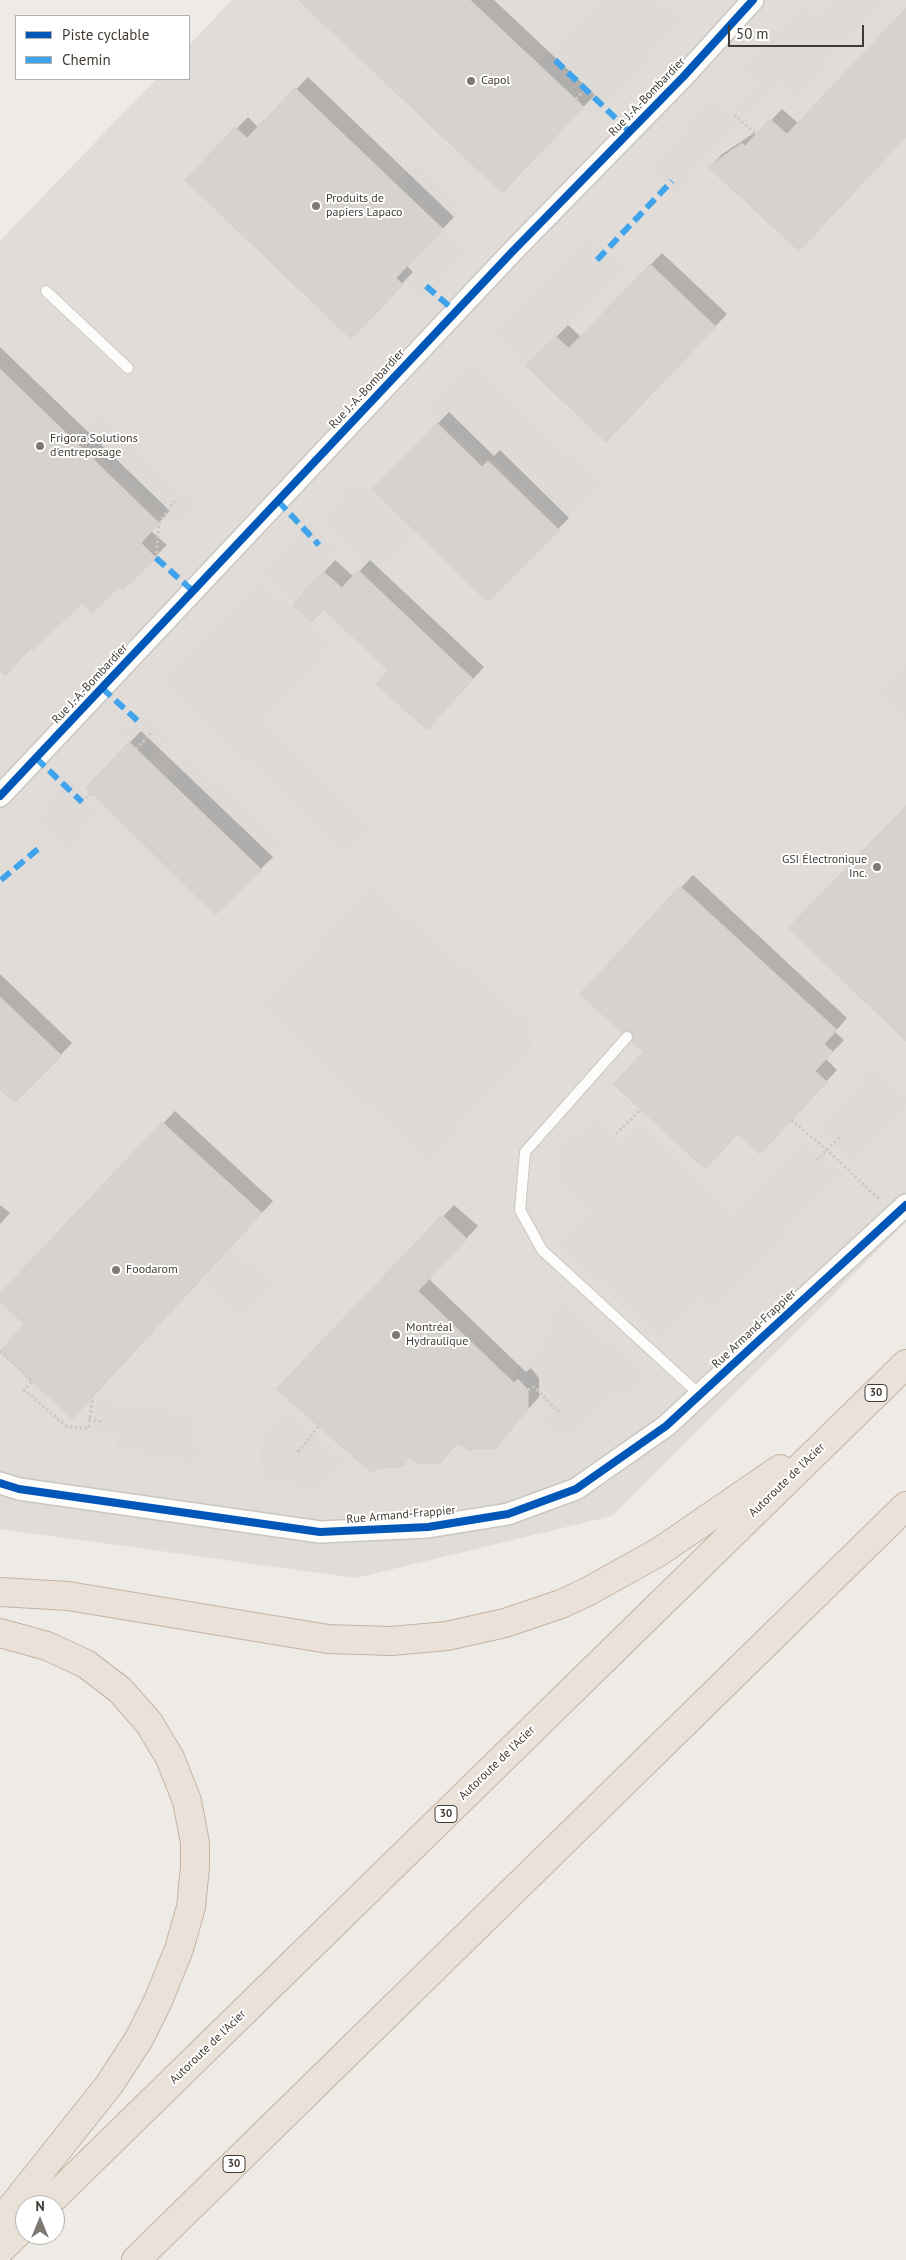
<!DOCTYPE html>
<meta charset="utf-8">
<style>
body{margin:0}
#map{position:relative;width:906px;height:2260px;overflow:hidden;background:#eeebe7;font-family:"PT Sans",sans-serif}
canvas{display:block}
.legend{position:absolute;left:15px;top:15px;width:175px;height:65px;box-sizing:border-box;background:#fff;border:1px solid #b3b1ae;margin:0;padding:6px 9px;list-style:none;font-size:15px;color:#423b34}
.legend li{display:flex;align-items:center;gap:10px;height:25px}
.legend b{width:25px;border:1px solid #b3b1ae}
.north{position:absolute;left:15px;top:2195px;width:50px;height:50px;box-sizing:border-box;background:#fff;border:1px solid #b3b1ae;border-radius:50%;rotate:0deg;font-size:14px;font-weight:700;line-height:20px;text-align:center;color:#423b34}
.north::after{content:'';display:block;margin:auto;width:18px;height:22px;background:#7e7973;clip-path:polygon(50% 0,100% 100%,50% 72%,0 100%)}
.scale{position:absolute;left:728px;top:25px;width:136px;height:22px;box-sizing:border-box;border:2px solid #423b34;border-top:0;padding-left:6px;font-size:15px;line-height:18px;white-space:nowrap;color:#423b34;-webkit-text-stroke:4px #fff;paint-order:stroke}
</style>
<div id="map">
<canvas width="906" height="2260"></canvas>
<ul class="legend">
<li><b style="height:6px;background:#0057b8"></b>Piste cyclable</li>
<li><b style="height:6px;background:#3fa4eb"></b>Chemin</li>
</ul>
<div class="north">N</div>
<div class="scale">50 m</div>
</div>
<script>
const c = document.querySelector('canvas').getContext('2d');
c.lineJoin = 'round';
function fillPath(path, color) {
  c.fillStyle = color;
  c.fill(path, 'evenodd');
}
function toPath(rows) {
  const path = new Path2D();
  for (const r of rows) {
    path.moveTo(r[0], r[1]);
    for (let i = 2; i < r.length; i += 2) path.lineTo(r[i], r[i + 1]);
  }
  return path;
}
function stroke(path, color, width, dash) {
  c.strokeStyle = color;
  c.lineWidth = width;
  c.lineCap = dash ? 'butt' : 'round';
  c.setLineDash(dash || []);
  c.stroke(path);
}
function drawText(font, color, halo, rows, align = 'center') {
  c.font = font + ' "PT Sans",sans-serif';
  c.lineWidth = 4;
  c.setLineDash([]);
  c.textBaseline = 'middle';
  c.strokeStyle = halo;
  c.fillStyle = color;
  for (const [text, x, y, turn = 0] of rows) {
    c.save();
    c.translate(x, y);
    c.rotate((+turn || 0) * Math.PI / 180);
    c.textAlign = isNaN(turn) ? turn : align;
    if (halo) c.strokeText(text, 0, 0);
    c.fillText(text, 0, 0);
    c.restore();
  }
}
const industrial = toPath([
 [232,0,906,0,906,1222,612,1516,356,1578,0,1529,0,241,156,79,189,79,189,45]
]);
const parking = toPath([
 [601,0,660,0,684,23,594,116,539,63],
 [804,0,818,15,834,0,886,0,795,100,778,84,675,194,647,168,713,97,728,110,756,80,741,68],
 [415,162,465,208,443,229,469,252,424,302,396,278,443,229,396,184],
 [587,233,626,268,526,366,492,333],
 [468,360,603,484,562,525,491,457,483,461,424,408],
 [99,412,198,505,178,531,79,437],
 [356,479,372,489,418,534,375,576,319,518],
 [309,523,340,551,294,602,262,573],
 [259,578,335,644,264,723,371,826,341,855,162,680],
 [906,661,906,723,875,695],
 [139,707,171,737,149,761,117,734],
 [187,754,287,845,262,870,166,777],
 [69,780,102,811,68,850,34,820],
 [373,886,529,1020,533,1051,427,1163,257,1004],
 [874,1065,906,1096,906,1108,853,1162,814,1129],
 [596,1113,621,1140,638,1120,735,1211,805,1139,842,1173,715,1312,700,1297,663,1342,558,1245,590,1210,553,1178,562,1167,551,1156],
 [232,1246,278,1286,241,1321,201,1284],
 [559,1296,648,1376,636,1393,607,1399,567,1442,540,1418,550,1408,528,1390,513,1373,542,1342],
 [97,1399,194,1413,192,1430,200,1450,197,1466,115,1450,118,1437,93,1432],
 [285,1410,346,1461,319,1492,257,1480,263,1432]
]);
const shadow = toPath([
 [299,0,494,0,595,95,513,179],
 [906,10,906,136,710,167,721,155,754,133,757,135,782,109,799,124],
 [308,77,454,217,407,266,413,272,362,326,186,180,248,117,259,128],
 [662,253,727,314,617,429,528,366,568,325,581,337],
 [0,347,170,511,151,531,167,545,123,588,119,585,82,602,32,646,0,669],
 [449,412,494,456,500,450,569,518,488,600,374,489],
 [335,560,354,577,370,560,484,667,438,717,390,670,324,572],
 [141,731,273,857,215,913,87,787],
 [693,875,847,1018,835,1032,844,1040,826,1059,837,1070,771,1141,645,1052,582,993],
 [0,974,72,1043,15,1102,0,1087],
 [175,1111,273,1201,84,1406,26,1324,0,1300,0,1295],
 [0,1205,10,1213,0,1224],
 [454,1205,478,1226,429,1279,526,1372,531,1368,539,1378,539,1397,494,1448,472,1448,459,1442,411,1456,278,1389]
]);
const building = toPath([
 [298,0,470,0,584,107,502,193,298,0],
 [906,8,906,137,799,251,708,167,742,143,745,146,770,119,787,134,906,8],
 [295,88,443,229,396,278,403,285,351,339,185,180,235,127,247,138,295,88],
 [650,264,716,327,606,442,526,366,555,336,569,348,650,264],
 [0,369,159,523,141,543,156,558,123,590,119,586,93,613,82,603,33,650,31,648,5,676,0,671,0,369],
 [437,423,482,467,488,461,559,530,488,602,372,489,437,423],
 [358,570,473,679,427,730,376,684,388,670,324,610,312,622,292,605,323,571,342,588,358,570],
 [129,742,262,870,215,915,86,787,129,742],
 [906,806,906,1041,788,928,906,806],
 [680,886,837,1030,824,1044,833,1052,815,1071,827,1082,760,1154,738,1134,705,1169,613,1084,643,1052,580,994,680,886],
 [0,997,62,1056,15,1103,0,1089,0,997],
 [162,1122,262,1213,72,1419,0,1351,24,1324,0,1302,0,1293,162,1122],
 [442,1215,467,1239,418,1291,514,1383,518,1379,528,1390,528,1409,495,1449,472,1449,470,1451,458,1443,440,1463,418,1464,410,1457,403,1466,376,1469,372,1473,276,1389,442,1215]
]);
const path = toPath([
 [576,99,585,89],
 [734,115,756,134],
 [156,558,159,523,175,501],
 [136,749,151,733],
 [82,802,91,793],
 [791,1120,827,1150,879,1199],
 [616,1134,641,1109],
 [816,1160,841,1136],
 [0,1351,32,1381,24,1390,66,1426,88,1429,93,1397],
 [528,1390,534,1387,559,1412],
 [89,1419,103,1422],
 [298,1452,319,1426]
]);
const lane = toPath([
 [46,291,128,368],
 [627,1037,525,1152,520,1210,542,1250,700,1395]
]);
const street = toPath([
 [0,796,512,252,684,76,753,0],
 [0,1483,19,1489,320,1532,428,1527,508,1514,576,1489,666,1426,906,1205]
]);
const highway = toPath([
 [0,1592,68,1596,328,1639,391,1641,447,1636,505,1623,561,1604,587,1592,659,1552,780,1469],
 [0,1633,47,1646,86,1664,120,1690,149,1723,170,1758,187,1801,195,1843,195,1867,191,1907,179,1949,158,2001,139,2039,109,2085,0,2222],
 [46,2205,906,1364],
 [0,2250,25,2226],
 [136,2260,906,1506]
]);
const quiet = toPath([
 [555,60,630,132],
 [597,260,672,181],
 [426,286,456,312],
 [278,501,319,545],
 [156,558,193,591],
 [102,688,139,722],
 [36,758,82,802],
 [1,880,38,849]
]);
const cycleway = toPath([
 [0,796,512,252,684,76,753,0],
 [0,1483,19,1489,320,1532,428,1527,508,1514,576,1489,666,1426,906,1205]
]);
const markers = [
 [471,81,5,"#7e7973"],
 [316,206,5,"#7e7973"],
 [40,446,5,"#7e7973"],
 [877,867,5,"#7e7973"],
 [116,1270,5,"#7e7973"],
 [396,1335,5,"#7e7973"]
];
const shields = [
 [876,1393,22],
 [446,1814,22],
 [234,2164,22]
];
const shieldNames = [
 ["30",876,1393],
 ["30",446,1814],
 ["30",234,2164]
];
const poiNames = [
 ["Capol",481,81],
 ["Produits de",326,199],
 ["papiers Lapaco",326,213],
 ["Frigora Solutions",50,439],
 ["d'entreposage",50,453],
 ["GSI Électronique",867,860,"right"],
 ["Inc.",867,874,"right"],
 ["Foodarom",126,1270],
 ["Montréal",406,1328],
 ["Hydraulique",406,1342]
];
const streetNames = [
 ["Rue J.-A.-Bombardier",647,97,-46],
 ["Rue J.-A.-Bombardier",367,389,-47],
 ["Rue J.-A.-Bombardier",90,684,-47],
 ["Rue Armand-Frappier",754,1329,-43],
 ["Autoroute de l'Acier",787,1480,-44],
 ["Rue Armand-Frappier",401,1515,-5],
 ["Autoroute de l'Acier",497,1763,-44],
 ["Autoroute de l'Acier",208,2047,-44]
];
fillPath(industrial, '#e1dcd8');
fillPath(parking, '#dddad7');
fillPath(shadow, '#0003');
fillPath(building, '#d6d2ce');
stroke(building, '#d6d1cd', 1);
stroke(lane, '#cac7c3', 12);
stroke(street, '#cac7c3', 24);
stroke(highway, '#c4b3a4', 30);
stroke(path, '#ccc9c6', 3, [2.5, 2.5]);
stroke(lane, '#fcfcfb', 10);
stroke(street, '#fcfcfb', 21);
stroke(highway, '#eae1d9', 28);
stroke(quiet, '#3fa4eb', 6, [12, 6]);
stroke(cycleway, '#0057b8', 8);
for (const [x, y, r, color] of markers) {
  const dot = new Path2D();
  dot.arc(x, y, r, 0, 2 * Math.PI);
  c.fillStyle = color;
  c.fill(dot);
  stroke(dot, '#fff', 2);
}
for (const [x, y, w] of shields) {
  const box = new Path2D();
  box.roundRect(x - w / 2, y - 8.5, w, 17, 4);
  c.fillStyle = '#fff';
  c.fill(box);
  stroke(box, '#423b34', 1);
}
drawText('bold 11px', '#423b34', null, shieldNames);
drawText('12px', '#423b34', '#fff', poiNames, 'left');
drawText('12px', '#423b34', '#fff', streetNames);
</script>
